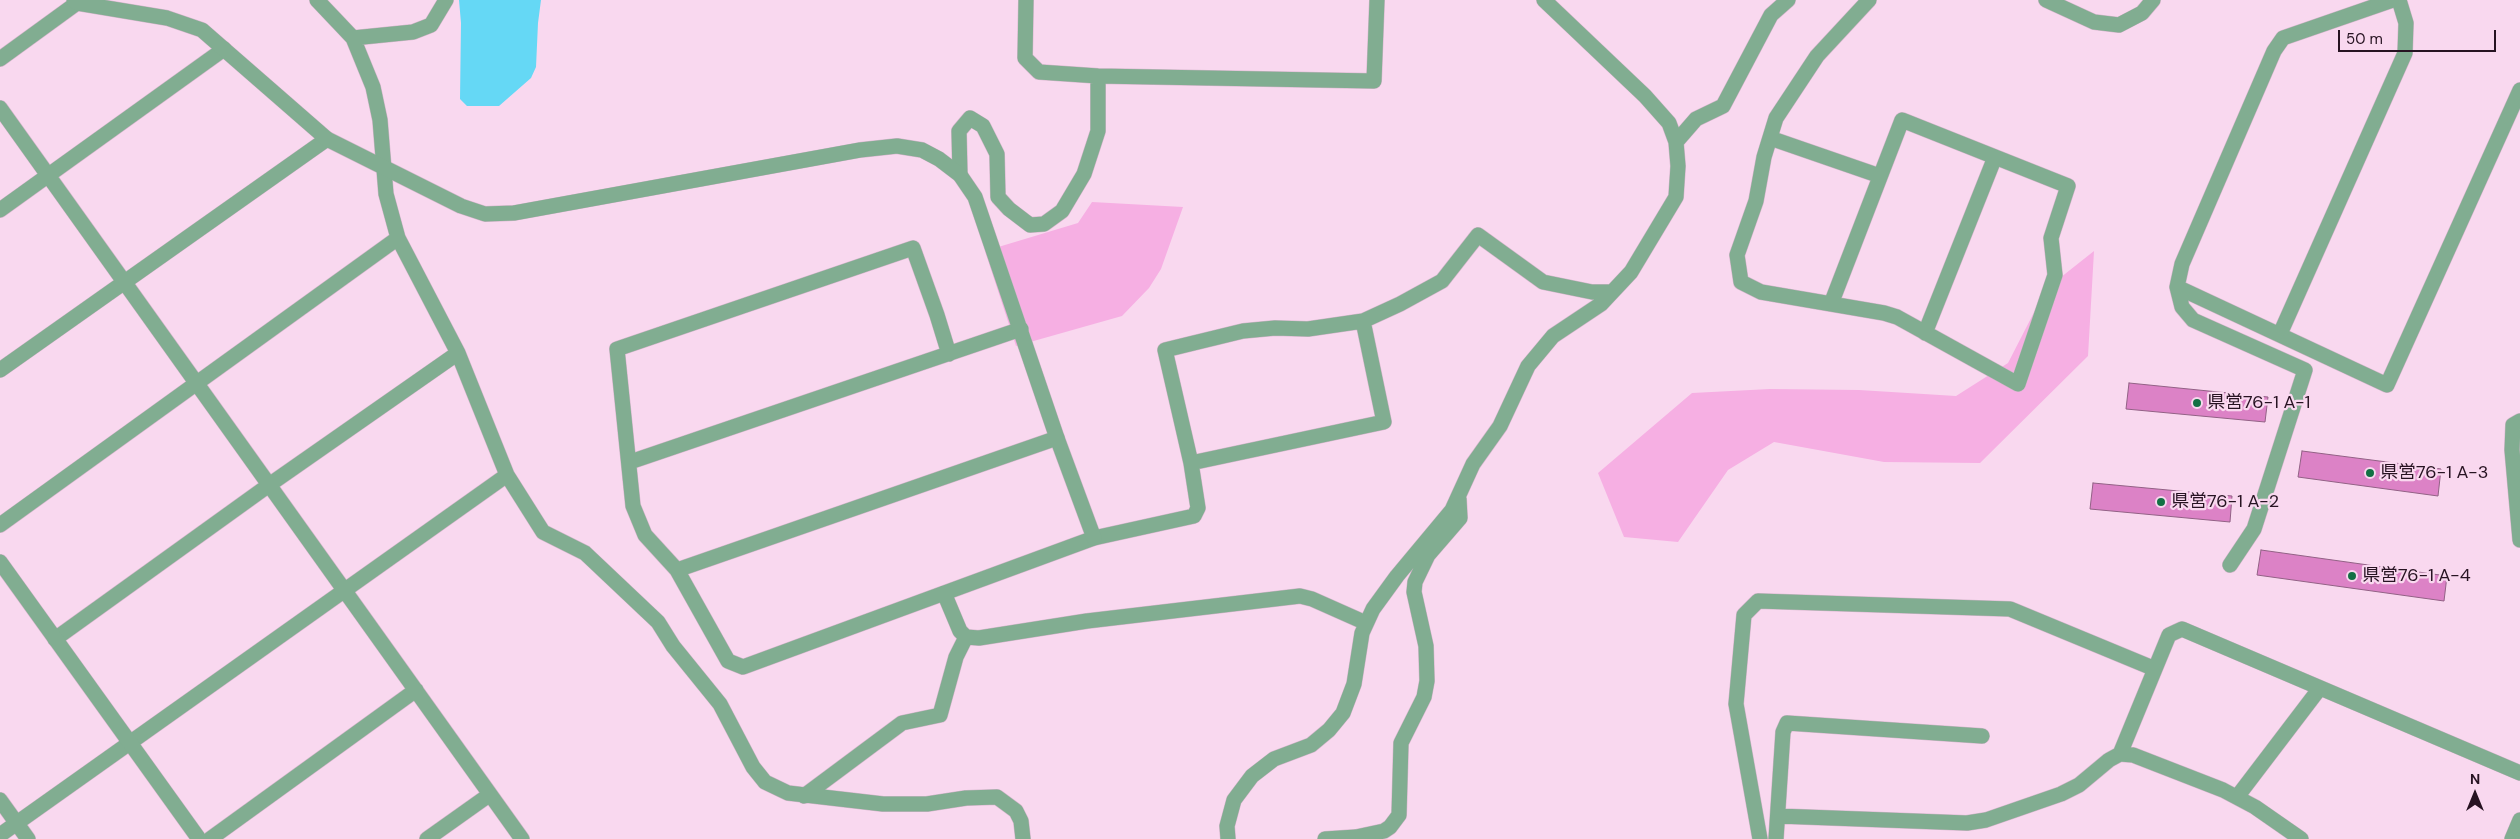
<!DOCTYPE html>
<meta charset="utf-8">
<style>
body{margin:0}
#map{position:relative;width:2520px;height:839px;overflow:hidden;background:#f9d8ef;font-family:"DM Sans",sans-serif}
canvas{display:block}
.north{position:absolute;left:2450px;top:769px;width:50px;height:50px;-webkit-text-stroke:4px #f9d8ef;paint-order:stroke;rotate:0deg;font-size:14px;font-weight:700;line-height:20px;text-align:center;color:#271322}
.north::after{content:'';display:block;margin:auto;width:18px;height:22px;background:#271322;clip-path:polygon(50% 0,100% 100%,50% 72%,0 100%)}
.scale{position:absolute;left:2338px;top:30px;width:158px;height:22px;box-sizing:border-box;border:2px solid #271322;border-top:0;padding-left:6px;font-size:15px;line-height:18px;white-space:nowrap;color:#271322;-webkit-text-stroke:4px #f9d8ef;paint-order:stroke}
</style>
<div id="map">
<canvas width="2520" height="839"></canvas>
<div class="north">N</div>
<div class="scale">50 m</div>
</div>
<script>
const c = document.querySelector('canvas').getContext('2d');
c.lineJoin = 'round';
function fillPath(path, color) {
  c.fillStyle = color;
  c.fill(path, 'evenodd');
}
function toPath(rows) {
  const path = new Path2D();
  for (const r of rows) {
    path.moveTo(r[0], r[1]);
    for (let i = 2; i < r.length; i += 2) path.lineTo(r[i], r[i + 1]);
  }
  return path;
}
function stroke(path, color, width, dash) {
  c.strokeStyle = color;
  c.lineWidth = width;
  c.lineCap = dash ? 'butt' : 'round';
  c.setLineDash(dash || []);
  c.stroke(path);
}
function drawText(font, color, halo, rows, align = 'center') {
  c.font = font + ' "DM Sans","Noto Sans JP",sans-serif';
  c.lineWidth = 4.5;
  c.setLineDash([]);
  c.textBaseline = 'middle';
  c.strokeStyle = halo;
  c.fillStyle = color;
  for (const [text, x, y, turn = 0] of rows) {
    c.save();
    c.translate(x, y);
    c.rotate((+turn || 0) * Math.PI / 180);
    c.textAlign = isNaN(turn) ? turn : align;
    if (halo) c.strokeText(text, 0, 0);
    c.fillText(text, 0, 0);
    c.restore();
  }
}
const green = toPath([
 [1092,202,1183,207,1161,269,1149,288,1122,316,1016,346,985,251,1078,223],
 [2094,251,2088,356,1980,463,1884,462,1774,442,1728,470,1678,542,1624,537,1598,473,1692,393,1770,389,1859,390,1956,396,2008,363,2046,289]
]);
const water = toPath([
 [459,0,541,0,538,23,536,67,531,78,499,106,467,106,460,99,461,23]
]);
const building = toPath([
 [2129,383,2268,397,2265,422,2126,409,2129,383],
 [2302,451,2441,469,2438,496,2298,477,2302,451],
 [2093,483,2232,496,2230,522,2090,509,2093,483],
 [2261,550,2447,576,2444,601,2257,575,2261,550]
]);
const minor = toPath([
 [317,0,353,38,373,87,380,120,386,194,398,238,458,353,507,475,543,532,585,553,658,622,673,646,720,704,753,767,765,782,788,793,883,804,927,804,966,798,997,797,1016,811,1021,821,1023,839],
 [1026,0,1025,58,1039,72,1098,76,1374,81,1377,0],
 [2046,0,2094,22,2119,25,2142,13,2153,0],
 [353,38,413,32,431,25,446,0],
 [0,59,77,3],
 [0,108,522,839],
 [1770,138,1880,176],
 [1676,142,1696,119,1723,106,1771,15,1788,0],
 [960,175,959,131,970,118,983,126,997,154,998,197,1009,209,1030,225,1044,224,1062,211,1084,174,1098,131,1098,76],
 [0,210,224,49],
 [2177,287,2387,385,2520,90],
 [1831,304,1902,120,2068,186,2051,238,2055,275,2018,384,1897,317,1884,313,1761,292,1741,282,1737,255,1756,201,1764,157,1776,118,1817,56,1869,0],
 [1925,333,1995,157],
 [2280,334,2405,53,2406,23,2399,0],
 [949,354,937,315,913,248,617,349,633,506,645,535,677,570,728,661,743,667,1094,538,1194,516,1198,508,1191,463,1165,350,1243,331,1275,328,1308,329,1363,321,1400,304,1442,281,1478,235,1543,282,1592,292,1612,292],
 [0,370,327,139],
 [2520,421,2513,425,2512,450,2520,540],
 [630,462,1021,329],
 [1191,463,1384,422,1363,321],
 [0,525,398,238],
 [2230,565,2254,529,2305,370,2193,320,2182,307,2177,287,2182,264,2274,51,2283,38,2393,0],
 [677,570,1057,438],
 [944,593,960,631,966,637,979,638,1087,621,1300,596,1312,599,1366,623],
 [55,639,269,485,458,353],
 [2120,754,2169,635,2182,629,2520,773],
 [804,796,902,723,940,715,956,657,966,637],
 [2237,797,2320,688],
 [0,800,28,839],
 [1778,816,1967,823,1986,820,2061,794,2079,785,2109,760,2120,754,2133,755,2223,790,2255,807,2301,839],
 [0,835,507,475],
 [210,839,416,690],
 [427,839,489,795],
 [1228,839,1227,826,1234,800,1252,776,1274,759,1311,745,1329,730,1343,713,1354,684,1362,633,1373,609,1397,576,1452,510,1473,464,1500,426,1528,366,1553,336,1601,304,1631,272,1676,197,1678,166,1676,142,1669,123,1645,96,1544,0],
 [1325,839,1356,837,1384,831,1390,827,1399,815,1401,743,1424,697,1427,681,1426,646,1414,592,1415,582,1428,555,1460,518,1459,499],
 [1760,839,1736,704,1744,615,1758,601,2010,609,2155,669],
 [1776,839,1783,732,1787,723,1982,736],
 [2512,839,2520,820]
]);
const tertiary = toPath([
 [74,0,77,3,167,18,202,30,327,139,461,206,485,214,514,213,860,150,897,146,922,150,939,159,960,175,975,197,1057,438,1094,538],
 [0,562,199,839]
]);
const markers = [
 [2197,403,5,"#137044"],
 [2370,473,5,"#137044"],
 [2161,502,5,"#137044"],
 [2352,576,5,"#137044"]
];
const poiNames = [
 ["県営76-1 A-1",2207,403],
 ["県営76-1 A-3",2380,473],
 ["県営76-1 A-2",2171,502],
 ["県営76-1 A-4",2362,576]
];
fillPath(green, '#f6afe3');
fillPath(water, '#65d8f5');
fillPath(building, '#dc82c6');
stroke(building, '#926185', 1);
stroke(minor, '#d3b5ca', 16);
stroke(tertiary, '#d3b5ca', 16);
stroke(minor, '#81ad91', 15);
stroke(tertiary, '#81ad91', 15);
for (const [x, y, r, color] of markers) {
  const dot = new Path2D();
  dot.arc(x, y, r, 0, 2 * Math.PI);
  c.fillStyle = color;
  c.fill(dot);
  stroke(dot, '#f9d8ef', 2);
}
drawText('18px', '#271322', '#f9d8ef', poiNames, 'left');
</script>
